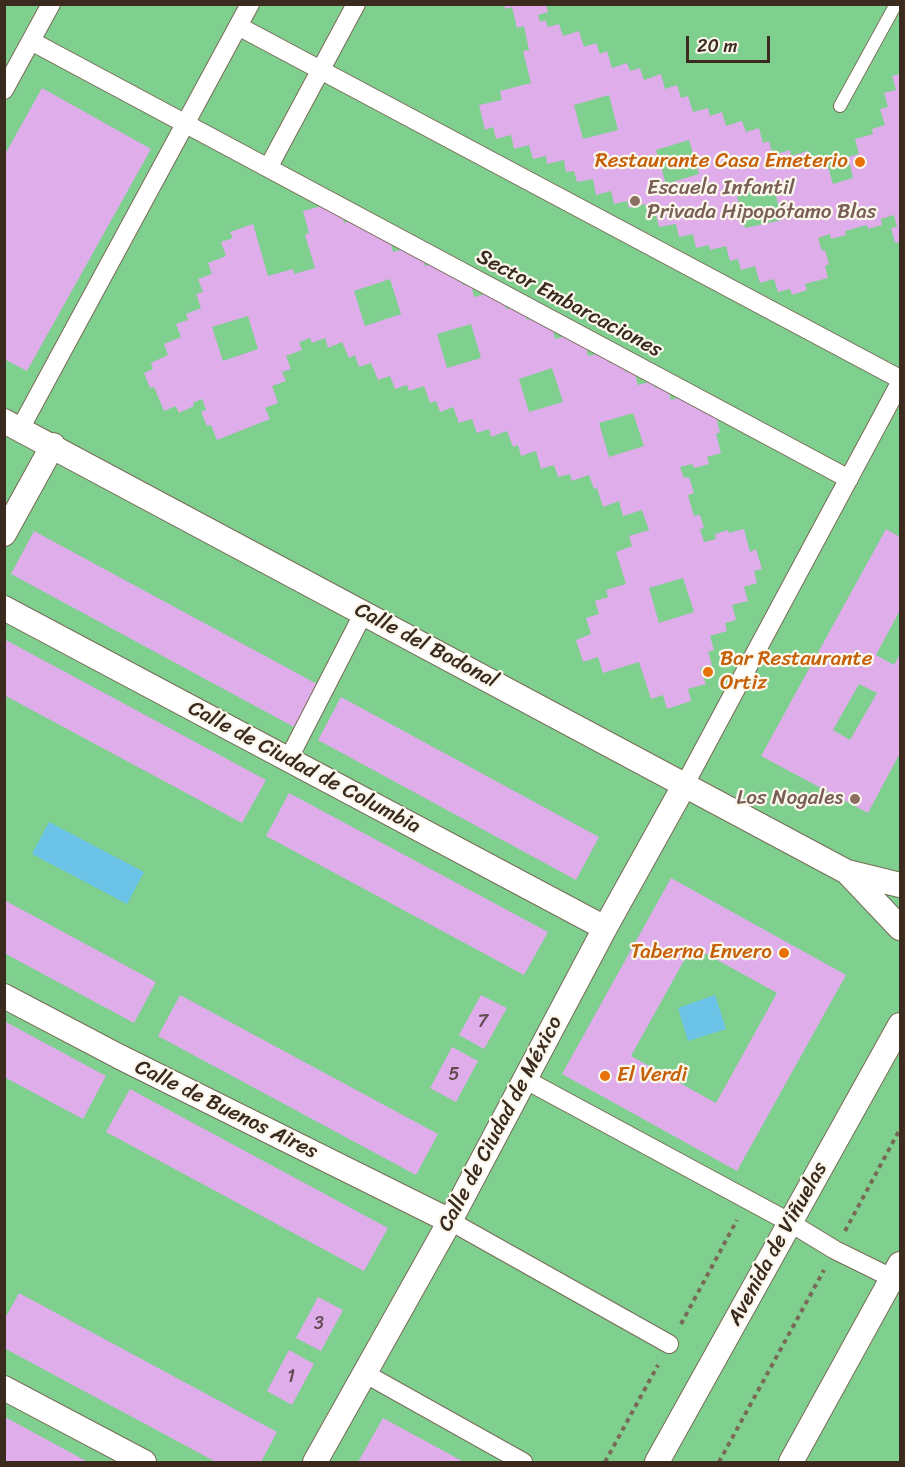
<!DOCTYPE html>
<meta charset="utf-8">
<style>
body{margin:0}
#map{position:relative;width:905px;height:1467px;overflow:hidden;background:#e8e1bf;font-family:Sriracha,sans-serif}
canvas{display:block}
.frame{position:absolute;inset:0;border:6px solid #3b2a1e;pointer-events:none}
.scale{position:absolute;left:686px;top:36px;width:84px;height:27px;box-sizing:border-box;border:3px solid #3b2a1e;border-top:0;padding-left:8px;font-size:18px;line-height:21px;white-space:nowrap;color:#3b2a1e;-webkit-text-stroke:4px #fbf7ec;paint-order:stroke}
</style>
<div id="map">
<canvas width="905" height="1467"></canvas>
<div class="frame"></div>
<div class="scale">20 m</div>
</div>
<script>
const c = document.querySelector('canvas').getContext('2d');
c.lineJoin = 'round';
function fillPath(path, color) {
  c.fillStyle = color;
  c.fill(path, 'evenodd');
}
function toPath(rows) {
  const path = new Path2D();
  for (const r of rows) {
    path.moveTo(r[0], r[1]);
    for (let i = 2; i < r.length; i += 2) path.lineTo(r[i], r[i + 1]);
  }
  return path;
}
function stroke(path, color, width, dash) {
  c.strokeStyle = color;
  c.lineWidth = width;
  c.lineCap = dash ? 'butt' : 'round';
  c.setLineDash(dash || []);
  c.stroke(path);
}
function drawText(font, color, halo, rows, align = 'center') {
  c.font = font + ' Sriracha,sans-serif';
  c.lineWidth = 4.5;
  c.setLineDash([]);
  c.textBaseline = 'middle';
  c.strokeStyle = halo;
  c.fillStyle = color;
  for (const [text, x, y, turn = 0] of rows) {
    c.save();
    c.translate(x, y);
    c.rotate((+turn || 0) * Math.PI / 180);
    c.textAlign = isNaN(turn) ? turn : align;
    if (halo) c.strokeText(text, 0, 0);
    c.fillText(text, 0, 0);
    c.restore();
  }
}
const green = toPath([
 [5,5,900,5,900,1462,5,1462]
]);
const water = toPath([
 [49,822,144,872,127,904,32,854],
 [715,995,726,1029,688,1041,678,1008]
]);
const building = toPath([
 [504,4,546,4,548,12,538,15,540,22,545,20,548,27,559,24,563,36,579,31,584,47,596,43,600,54,607,51,612,68,627,63,630,71,640,68,644,80,661,74,665,89,677,85,681,98,688,96,693,112,708,108,710,116,722,112,726,126,742,121,746,132,759,128,763,143,769,141,773,155,790,150,791,156,808,151,813,167,827,163,833,184,853,178,848,157,859,154,855,139,873,134,872,129,885,125,880,109,888,107,884,93,896,90,892,76,900,74,900,242,895,243,891,228,897,227,894,215,881,219,882,225,868,229,867,225,845,231,846,235,831,239,830,234,818,238,822,251,825,250,829,264,825,266,828,278,805,284,807,290,792,295,790,289,778,292,774,279,760,283,755,266,741,270,738,259,730,261,726,246,710,250,709,245,696,248,693,234,679,237,676,224,659,227,656,215,649,217,645,204,629,208,627,201,614,204,611,191,596,195,593,179,577,182,574,171,566,172,564,160,547,164,546,156,533,159,529,145,514,149,511,135,496,139,493,127,485,130,479,105,502,100,500,91,531,83,523,51,529,50,524,26,517,28,512,7,505,9],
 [609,95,618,130,583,139,574,105],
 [689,140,699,174,666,184,656,150],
 [773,184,782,220,745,228,736,192],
 [42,88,151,149,27,371,4,359,4,156],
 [326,205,328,211,340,208,344,223,360,218,364,231,377,227,380,240,389,237,393,252,409,248,411,256,422,253,425,266,442,262,446,274,459,271,463,285,471,284,474,297,491,293,492,299,503,297,506,309,524,306,527,320,541,316,544,328,552,326,555,339,571,335,573,343,585,341,588,356,607,352,609,363,623,360,625,372,634,370,638,385,653,381,655,388,666,385,671,400,689,395,692,407,705,404,708,415,715,413,720,432,716,434,721,453,707,457,709,464,694,468,692,464,680,467,684,478,689,477,694,493,688,495,694,516,700,515,704,528,700,529,704,542,716,539,715,534,728,530,729,533,744,529,750,552,756,549,762,569,754,571,757,583,744,587,748,601,732,605,736,620,725,623,727,631,710,636,714,650,708,652,712,665,700,668,706,684,688,689,691,701,667,709,663,695,651,699,639,662,603,673,598,657,583,662,576,640,591,634,586,618,599,614,595,601,608,597,606,590,626,584,616,552,632,546,629,536,649,530,642,510,623,516,619,501,603,507,597,488,594,489,589,475,572,481,570,474,558,477,554,465,541,469,536,451,521,456,518,445,513,447,507,431,491,437,489,429,477,433,472,419,459,423,453,407,440,412,436,401,430,403,424,386,409,391,407,385,395,389,390,376,378,380,371,363,359,367,355,355,349,358,342,342,328,348,325,338,312,343,310,338,299,342,302,350,286,356,291,369,282,372,286,381,272,386,278,403,265,408,270,419,217,440,211,425,207,426,201,412,206,410,202,399,193,403,194,406,179,413,176,406,164,411,154,387,150,388,144,373,153,369,151,363,168,355,164,344,181,337,176,324,188,320,186,314,201,308,196,294,203,292,198,279,212,274,208,263,226,256,221,242,233,238,230,232,253,224,268,276,293,269,294,274,315,268,305,235,309,233,303,211],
 [390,279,401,314,365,326,354,291],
 [248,316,258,349,223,361,212,327],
 [471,324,481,358,447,368,437,334],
 [552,368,563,402,529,412,519,379],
 [633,413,644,446,609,457,599,423],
 [683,578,694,612,659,623,649,588],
 [886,529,900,537,900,610,876,655,894,665,900,654,900,753,868,813,761,756],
 [859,684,877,693,850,740,833,730],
 [34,531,317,684,294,727,11,574],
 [4,639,266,780,242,823,4,695],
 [341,697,599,837,576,880,318,740],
 [289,793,548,932,524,975,266,836],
 [671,878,846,975,737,1171,562,1074],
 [692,946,777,993,716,1103,631,1056],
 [4,900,156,982,134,1023,4,953],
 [180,995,438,1134,416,1175,158,1036],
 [481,995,507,1008,484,1049,459,1035],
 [4,1021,106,1076,83,1119,4,1077],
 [452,1047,478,1061,456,1102,430,1088],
 [130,1089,388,1228,364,1271,106,1132],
 [19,1293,277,1432,261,1462,216,1462,4,1348,4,1320],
 [318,1297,343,1310,321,1351,296,1338],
 [289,1350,314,1364,292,1405,267,1391],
 [5,1417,88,1462,5,1462],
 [383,1418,464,1462,358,1462]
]);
const path = toPath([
 [845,1231,900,1129],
 [681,1324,737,1220],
 [605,1462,658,1365],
 [719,1462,824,1270]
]);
const service = toPath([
 [840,106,896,4]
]);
const pedestrian = toPath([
 [238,26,900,379],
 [31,41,849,479],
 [4,90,51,4],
 [268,168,356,4],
 [20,429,250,4],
 [288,760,364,612],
 [685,784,900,383],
 [526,1080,789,1222,835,1250,900,1282],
 [450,1221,669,1344],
 [364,1373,523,1462]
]);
const minor = toPath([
 [4,421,847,872,900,885],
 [4,534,53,445],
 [4,608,605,928],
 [847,872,900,928],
 [4,996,120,1057,450,1221],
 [4,1388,144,1462],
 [315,1462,450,1221,605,928,685,784],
 [657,1462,900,1025],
 [791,1462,900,1264]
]);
const markers = [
 [860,162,6,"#e8710a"],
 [635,201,6,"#8d6e63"],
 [708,672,6,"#e8710a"],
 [855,799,6,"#8d6e63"],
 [784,953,6,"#e8710a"],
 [605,1076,6,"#e8710a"]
];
const numberNames = [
 ["7",483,1022],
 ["5",454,1075],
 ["3",319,1324],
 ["1",291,1377]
];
const foodNames = [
 ["Restaurante Casa Emeterio",848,162],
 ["Bar Restaurante",720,660,"left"],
 ["Ortiz",720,684,"left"],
 ["Taberna Envero",772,953],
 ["El Verdi",617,1076,"left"]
];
const educationNames = [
 ["Escuela Infantil",647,189],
 ["Privada Hipopótamo Blas",647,213],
 ["Los Nogales",843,799,"right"]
];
const streetNames = [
 ["Sector Embarcaciones",569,304,28],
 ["Calle del Bodonal",426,646,28],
 ["Calle de Ciudad de Columbia",304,768,28],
 ["Calle de Buenos Aires",226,1110,26],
 ["Calle de Ciudad de México",501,1124,-62],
 ["Avenida de Viñuelas",778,1244,-61]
];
fillPath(green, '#7fcf8f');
fillPath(water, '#6bc3e8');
fillPath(building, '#deadea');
stroke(service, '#786a56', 14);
stroke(pedestrian, '#786a56', 20);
stroke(minor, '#786a56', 26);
stroke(path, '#786a56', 4, [4.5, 4.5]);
stroke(service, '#fff', 12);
stroke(pedestrian, '#fff', 18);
stroke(minor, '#fff', 24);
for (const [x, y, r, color] of markers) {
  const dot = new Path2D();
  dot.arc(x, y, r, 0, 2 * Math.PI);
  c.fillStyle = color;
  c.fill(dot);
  stroke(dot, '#fbf7ec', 2);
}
drawText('18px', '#644b51', null, numberNames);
drawText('21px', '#c56008', '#fbf7ec', foodNames, 'right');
drawText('21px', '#785e54', '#fbf7ec', educationNames, 'left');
drawText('21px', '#3b2a1e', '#fbf7ec', streetNames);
</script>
